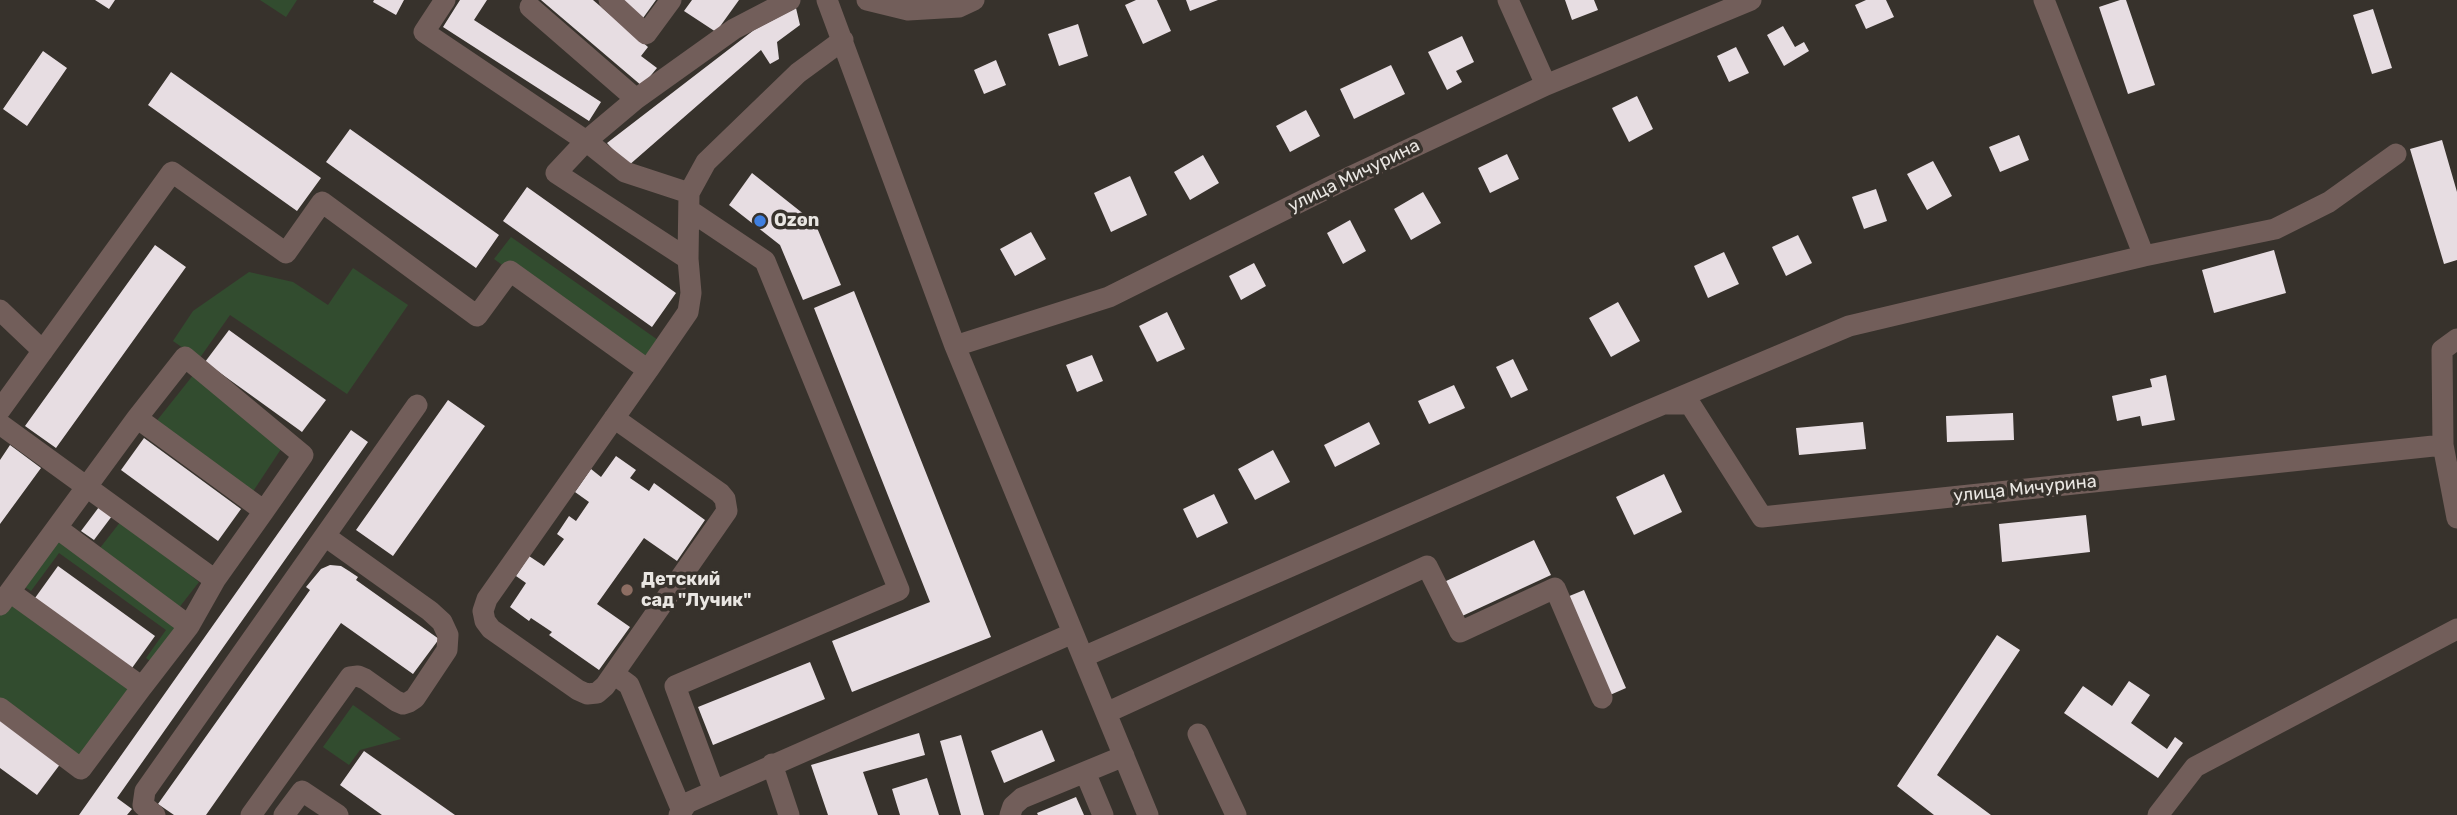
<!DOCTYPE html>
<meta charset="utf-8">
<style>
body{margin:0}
canvas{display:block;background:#37322c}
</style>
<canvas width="2457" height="815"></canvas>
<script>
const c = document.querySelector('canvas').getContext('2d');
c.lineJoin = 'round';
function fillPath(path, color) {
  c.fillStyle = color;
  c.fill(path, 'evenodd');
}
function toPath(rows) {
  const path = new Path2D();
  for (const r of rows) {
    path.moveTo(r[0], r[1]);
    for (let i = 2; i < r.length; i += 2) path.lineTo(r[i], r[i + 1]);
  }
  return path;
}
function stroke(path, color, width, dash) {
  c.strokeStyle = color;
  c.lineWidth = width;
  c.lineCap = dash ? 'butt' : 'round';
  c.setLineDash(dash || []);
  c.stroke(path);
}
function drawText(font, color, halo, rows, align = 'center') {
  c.font = font + ' Rubik,sans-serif';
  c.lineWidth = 7;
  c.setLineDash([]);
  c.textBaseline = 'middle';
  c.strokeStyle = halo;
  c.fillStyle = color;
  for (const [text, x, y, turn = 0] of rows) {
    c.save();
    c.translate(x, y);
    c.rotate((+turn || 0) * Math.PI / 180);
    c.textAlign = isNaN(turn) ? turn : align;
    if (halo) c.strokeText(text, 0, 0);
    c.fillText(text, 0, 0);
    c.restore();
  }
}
const green = toPath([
 [260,0,297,0,286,17],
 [511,237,658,340,641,365,494,259],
 [353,268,408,305,347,394,230,315,199,359,173,341,193,311,249,272,293,282,328,305],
 [194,374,281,449,252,493,155,423],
 [121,521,199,582,178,609,100,548],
 [57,528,189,626,158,667,146,658,166,630,59,553,31,591,17,582],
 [10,592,142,687,81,769,0,708,0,605],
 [353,705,401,739,360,750,349,765,323,747]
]);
const building = toPath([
 [95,0,115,0,109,9],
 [374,0,404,0,396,15,373,2],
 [460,0,487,0,474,20,601,102,589,121,443,27],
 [541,0,593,0,648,47,641,56,657,68,642,86],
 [619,0,656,0,643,18],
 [692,0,739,0,716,32,684,11],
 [1136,0,1157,0,1171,31,1143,44,1125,5],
 [1186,0,1218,0,1190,11],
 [1565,0,1594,0,1598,10,1572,20],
 [1866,0,1886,0,1894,17,1866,29,1855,5],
 [2120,0,2126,0,2155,85,2128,94,2099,7],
 [796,8,800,25,777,42,779,59,770,64,761,50,628,166,607,143,754,30],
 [2373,9,2392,68,2372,74,2353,15],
 [1078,24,1088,56,1059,66,1048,34],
 [1783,26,1795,47,1804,42,1809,51,1784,66,1767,35],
 [1462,36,1474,62,1456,71,1462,82,1447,90,1428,52],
 [1736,47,1749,73,1729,82,1717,56],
 [43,51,67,68,27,126,3,109],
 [996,60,1006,85,984,94,974,70],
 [1391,65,1405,94,1354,119,1340,89],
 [171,72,321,178,297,211,148,105],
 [1637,96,1653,129,1629,142,1612,108],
 [1306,110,1320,136,1290,152,1276,126],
 [350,129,499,235,476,268,326,162],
 [2019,135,2029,160,2000,172,1989,147],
 [2442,140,2457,192,2457,260,2444,264,2410,149],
 [1507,154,1519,179,1490,193,1478,168],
 [1203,155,1219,183,1190,200,1174,172],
 [1933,161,1952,196,1927,210,1907,174],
 [752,173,815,223,841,285,803,300,780,245,729,205],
 [1130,176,1147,215,1111,232,1094,193],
 [527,187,676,293,652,327,503,221],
 [1876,189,1887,221,1864,229,1852,197],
 [1423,192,1441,223,1411,240,1394,209],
 [1350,220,1366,251,1343,264,1327,233],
 [1031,232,1046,259,1015,276,1000,249],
 [1798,235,1812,263,1786,276,1772,247],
 [155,245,186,267,56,448,25,426],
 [2274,250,2286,293,2214,313,2202,270],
 [1724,252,1739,284,1708,298,1694,266],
 [1254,263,1266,286,1241,300,1229,276],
 [854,291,991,637,852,692,832,641,930,602,814,308],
 [1618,302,1640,341,1611,357,1589,318],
 [1167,312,1185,349,1157,362,1139,326],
 [229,330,326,400,302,432,205,362],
 [1092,355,1103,381,1077,392,1066,365],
 [1513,359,1528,390,1511,398,1496,367],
 [2166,375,2175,420,2142,426,2140,416,2117,421,2112,396,2152,387,2150,379],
 [1454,385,1465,408,1429,424,1418,401],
 [448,400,485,426,393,556,356,530],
 [2013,413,2014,440,1947,442,1946,416],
 [1369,422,1380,444,1335,467,1324,445],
 [1863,422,1866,449,1799,455,1796,428],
 [351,430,368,442,117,798,132,809,127,815,79,815],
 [144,438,241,509,218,541,121,470],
 [10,445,41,468,0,524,0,460],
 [1273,450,1290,482,1255,500,1238,469],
 [616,456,636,470,630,478,649,491,654,483,705,520,677,561,644,538,597,604,630,627,599,670,549,635,552,632,531,618,529,621,510,607,526,583,516,576,529,556,544,566,564,539,557,534,569,516,576,521,589,502,575,492,591,469,601,477],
 [1664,474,1682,512,1634,535,1616,497],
 [1214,494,1228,523,1197,538,1183,509],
 [99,507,112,516,94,540,81,531],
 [2086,515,2090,552,2002,562,1999,524],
 [1534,540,1551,575,1460,617,1444,582],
 [330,565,341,566,349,571,358,577,356,580,439,639,413,674,341,623,206,815,174,815,158,804,310,590,306,587,321,569],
 [58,566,155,636,132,668,35,598],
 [1584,590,1626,688,1610,695,1567,597],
 [1997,635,2020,650,1937,775,1991,815,1934,815,1897,786],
 [810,662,825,699,713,745,698,707],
 [2129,681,2150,695,2131,723,2167,749,2175,737,2183,743,2158,778,2064,713,2083,686,2112,706],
 [0,718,61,763,37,795,0,768],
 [1042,730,1055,761,1004,783,991,751],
 [919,733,925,755,863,772,878,815,828,815,811,765],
 [961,735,984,815,961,815,940,741],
 [364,751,455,815,382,815,340,785],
 [927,778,939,815,900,815,892,789],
 [1076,797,1084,815,1038,815,1037,813]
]);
const minor = toPath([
 [445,0,424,32,586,141,625,172,689,193],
 [609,0,646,34,671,0],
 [827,0,955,346,1148,815],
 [867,0,908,10,959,7,974,0],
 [1508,0,1546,85],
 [530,7,636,99],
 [689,210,765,261,899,590,675,686,714,791],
 [2144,256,2275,229,2329,202,2396,154],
 [688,259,556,173,586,141,636,99,734,29,790,0],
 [0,310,43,351],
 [2457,339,2442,350,2443,445,2457,518],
 [955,346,1109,297,1352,176,1546,85,1751,0],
 [1668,404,1690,404,1762,517,2443,445],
 [0,410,172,172,286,253,322,202,477,316,510,271,648,370,688,312,691,293,688,259,689,193,706,162,798,73,843,40],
 [614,418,720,493,725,499,727,511,605,686,597,693,587,694,578,690,491,629,485,621,483,611,487,599,648,370],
 [0,424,215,580,189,626,57,528],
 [215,580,264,511,303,455,185,357,137,418,264,511],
 [0,605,137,418],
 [1083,657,1640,414,1849,326,2144,256,2044,0],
 [614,674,629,685,682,811],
 [142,687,189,626],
 [0,708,81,769,142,687,10,592],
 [1106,713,1427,566,1460,632,1555,588,1602,698],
 [1198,734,1236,815],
 [772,764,789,815],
 [1085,772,1103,815],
 [155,815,143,805,145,791,417,405],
 [251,815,350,677,358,676,365,679,396,701,403,704,409,702,415,698,447,650,448,635,442,622,430,611,325,536],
 [284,815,302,791,338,815],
 [679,815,687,803,1073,633],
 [1010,815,1013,806,1022,798,1124,756],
 [2158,815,2195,767,2457,629]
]);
const markers = [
 [760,221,7,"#3f7fe0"],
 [627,590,7,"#8d6e63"]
];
const streetNames = [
 ["улица Мичурина",1354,176,-26],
 ["улица Мичурина",2025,489,-6]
];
const poiNames = [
 ["Ozon",774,221],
 ["Детский",641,580],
 ["сад \"Лучик\"",641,601]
];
fillPath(green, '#324c2f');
fillPath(building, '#e7dde2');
stroke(minor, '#725e5a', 21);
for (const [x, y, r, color] of markers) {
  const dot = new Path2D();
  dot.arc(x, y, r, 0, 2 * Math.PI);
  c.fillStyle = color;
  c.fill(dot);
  stroke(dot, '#37322c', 2.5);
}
drawText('18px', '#e9e6e2', '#37322c', streetNames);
drawText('bold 18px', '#e9e6e2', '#37322c', poiNames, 'left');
</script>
